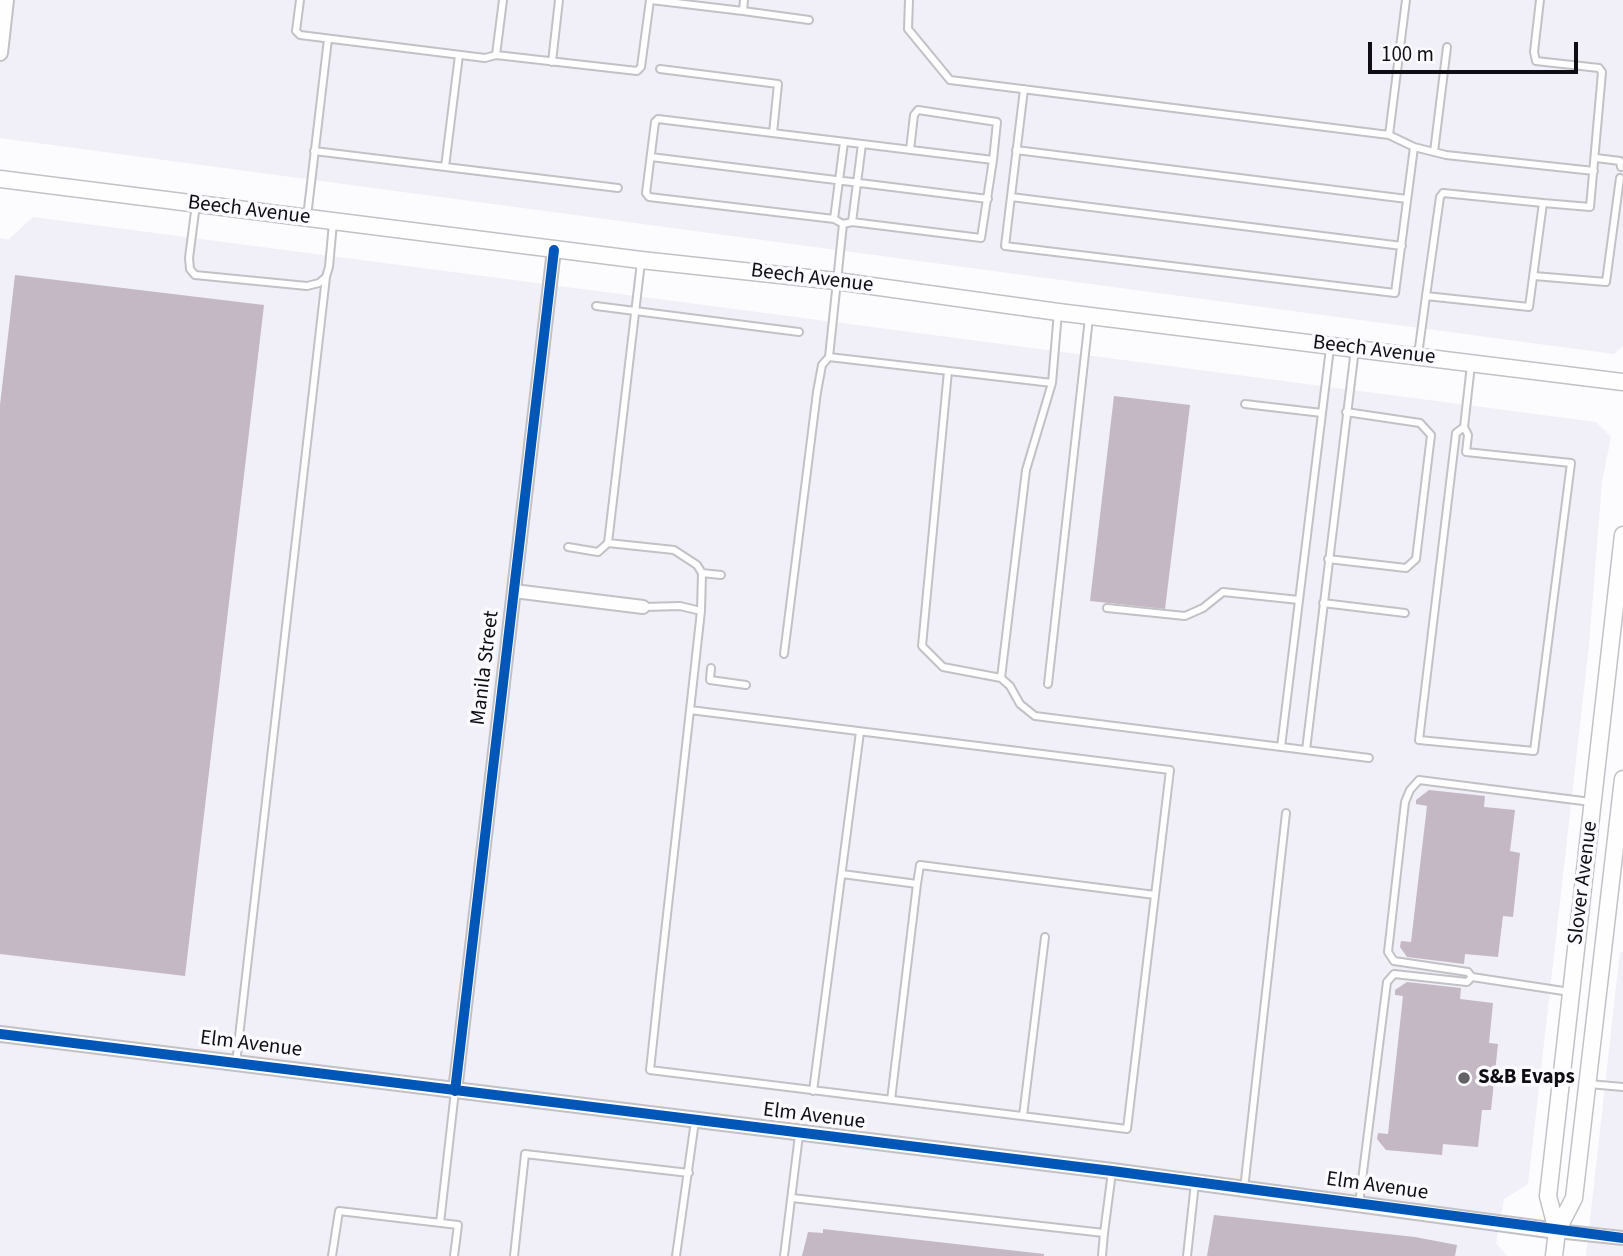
<!DOCTYPE html>
<style>
body{margin:0}
#map{position:relative;width:1623px;height:1256px;overflow:hidden;background:#fcfbfd;font-family:"Source Sans 3",sans-serif}
canvas{display:block}
.scale{position:absolute;left:1368px;top:42px;width:210px;height:32px;box-sizing:border-box;border:4px solid #100e14;border-top:0;padding-left:9px;font-size:21px;line-height:24px;white-space:nowrap;color:#100e14;-webkit-text-stroke:5px #fbfafe;paint-order:stroke}
</style>
<div id="map">
<canvas width="1623" height="1256"></canvas>
<div class="scale">100 m</div>
</div>
<script>
const c = document.querySelector('canvas').getContext('2d');
c.lineJoin = 'round';
function fillPath(path, color) {
  c.fillStyle = color;
  c.fill(path, 'evenodd');
}
function toPath(rows) {
  const path = new Path2D();
  for (const r of rows) {
    path.moveTo(r[0], r[1]);
    for (let i = 2; i < r.length; i += 2) path.lineTo(r[i], r[i + 1]);
  }
  return path;
}
function stroke(path, color, width, dash) {
  c.strokeStyle = color;
  c.lineWidth = width;
  c.lineCap = dash ? 'butt' : 'round';
  c.setLineDash(dash || []);
  c.stroke(path);
}
function drawText(font, color, halo, rows, align = 'center') {
  c.font = font + ' "Source Sans 3",sans-serif';
  c.lineWidth = 7;
  c.setLineDash([]);
  c.textBaseline = 'middle';
  c.strokeStyle = halo;
  c.fillStyle = color;
  for (const [text, x, y, turn = 0] of rows) {
    c.save();
    c.translate(x, y);
    c.rotate((+turn || 0) * Math.PI / 180);
    c.textAlign = isNaN(turn) ? turn : align;
    if (halo) c.strokeText(text, 0, 0);
    c.fillText(text, 0, 0);
    c.restore();
  }
}
const built = toPath([
 [0,0,1623,0,1623,346,1614,354,0,138],
 [33,217,1596,422,1611,437,1602,481,1589,645,1528,1184,1504,1199,1496,1243,1507,1256,0,1256,0,238,8,240],
 [1620,952,1623,952,1623,1256,1586,1256]
]);
const building = toPath([
 [15,275,264,305,185,976,0,954,0,405],
 [1114,396,1190,405,1165,609,1090,601],
 [1429,790,1485,796,1484,807,1515,810,1510,851,1520,853,1513,917,1503,916,1498,957,1465,954,1464,964,1407,957,1400,947,1401,941,1411,942,1427,806,1416,804,1416,800],
 [1407,982,1461,988,1460,999,1493,1003,1489,1043,1498,1044,1491,1110,1482,1110,1478,1147,1443,1144,1442,1155,1386,1150,1377,1139,1378,1133,1388,1134,1403,996,1395,995,1395,990],
 [1214,1215,1415,1237,1457,1245,1455,1256,1207,1256],
 [823,1229,1044,1254,1044,1256,802,1256,808,1232,823,1233]
]);
const service = toPath([
 [300,0,296,31,300,35,485,58,496,55],
 [503,0,496,55,637,71,641,67,650,0],
 [651,0,743,11,744,0],
 [909,0,908,29,950,80,1389,135,1406,0],
 [1540,0,1534,52,1536,61,1599,68,1602,72,1590,207,1543,203],
 [743,11,809,20],
 [552,62,559,0],
 [660,69,778,84,773,133],
 [1024,89,1005,246,1395,293,1414,147],
 [1389,135,1414,147,1446,155,1594,171],
 [910,150,914,115,918,110,997,122,993,160,658,119,655,122,646,193,649,197,834,219,843,224,852,222,981,238,993,160],
 [1016,150,1407,199],
 [314,151,618,188],
 [1434,152,1447,47],
 [651,157,988,199],
 [1596,158,1620,161,1621,167],
 [445,167,459,55],
 [1011,197,1402,246],
 [196,204,189,258,190,269,195,275,307,286,319,283,326,277,329,267,333,223],
 [307,217,328,39],
 [834,219,844,142],
 [852,222,862,144],
 [641,262,608,543,674,550,697,565,702,573,701,611,690,710,660,977,650,1070,1127,1129,1170,770,690,710],
 [1534,276,1606,282,1620,178],
 [596,306,799,332],
 [1418,355,1426,296,1440,197,1443,193,1543,203,1529,307,1426,296],
 [829,357,843,224],
 [948,371,922,646,943,667,1001,678],
 [1052,383,1058,312],
 [1245,404,1322,413],
 [1464,427,1468,435,1466,452,1571,463,1534,751,1419,740,1456,433,1464,427],
 [1464,427,1471,365],
 [568,547,598,552,608,543],
 [1328,559,1406,568,1416,559,1431,435,1420,423,1346,412],
 [702,573,721,575],
 [1323,603,1405,613],
 [643,607,680,606,701,611],
 [1107,608,1185,616,1203,608,1223,592,1299,600],
 [784,654,817,392,822,365,829,357,1052,383,1026,470,1001,678,1010,686,1020,704,1035,716,1369,758],
 [711,668,710,680,746,685],
 [1048,684,1089,318],
 [1281,747,1330,348],
 [1306,750,1355,349],
 [842,874,917,884,891,1100],
 [917,884,920,865,1155,895],
 [1472,977,1468,972,1394,961,1388,952,1405,802,1410,790,1419,780,1591,802],
 [236,1063,326,277],
 [1589,1084,1623,1087],
 [813,1091,860,732],
 [1023,1116,1045,937],
 [1244,1189,1286,813],
 [792,1198,1104,1233,1102,1256],
 [1359,1204,1387,982,1394,974,1467,982,1472,977,1570,992],
 [440,1223,455,1091],
 [1104,1233,1112,1172],
 [332,1256,339,1211,458,1225,454,1256],
 [514,1256,525,1154,689,1173],
 [676,1256,695,1121],
 [784,1256,799,1135],
 [1187,1256,1195,1183]
]);
const minor = toPath([
 [514,591,643,607],
 [455,1091,554,250],
 [1557,1231,1623,1238]
]);
const tertiary = toPath([
 [0,53,6,0],
 [0,1034,1112,1171,1557,1231]
]);
const secondary = toPath([
 [0,179,641,260,836,281,1058,312,1623,382],
 [1557,1231,1574,1198,1623,779],
 [1554,1256,1557,1231,1548,1196,1623,535]
]);
const cycleway = toPath([
 [0,1034,1112,1171,1623,1238],
 [455,1091,554,250]
]);
const markers = [
 [1464,1078,7,"#636166"]
];
const streetNames = [
 ["Beech Avenue",249,211,7],
 ["Beech Avenue",812,279,7],
 ["Beech Avenue",1374,351,7],
 ["Manila Street",486,668,-83],
 ["Slover Avenue",1584,883,-83],
 ["Elm Avenue",251,1045,7],
 ["Elm Avenue",814,1117,7],
 ["Elm Avenue",1377,1187,8]
];
const poiNames = [
 ["S&B Evaps",1478,1078]
];
fillPath(built, '#f1eff8');
fillPath(building, '#c4b8c4');
stroke(service, '#c2c1c5', 10);
stroke(minor, '#c2c1c5', 16);
stroke(tertiary, '#c2c1c5', 18);
stroke(secondary, '#c2c1c5', 19);
stroke(service, '#fffeff', 6);
stroke(minor, '#fffeff', 12);
stroke(tertiary, '#fffeff', 14);
stroke(secondary, '#fffeff', 16);
stroke(cycleway, '#0057b8', 10);
for (const [x, y, r, color] of markers) {
  const dot = new Path2D();
  dot.arc(x, y, r, 0, 2 * Math.PI);
  c.fillStyle = color;
  c.fill(dot);
  stroke(dot, '#fbfafe', 2.5);
}
drawText('21px', '#100e14', '#fbfafe', streetNames);
drawText('bold 21px', '#100e14', '#fbfafe', poiNames, 'left');
</script>
